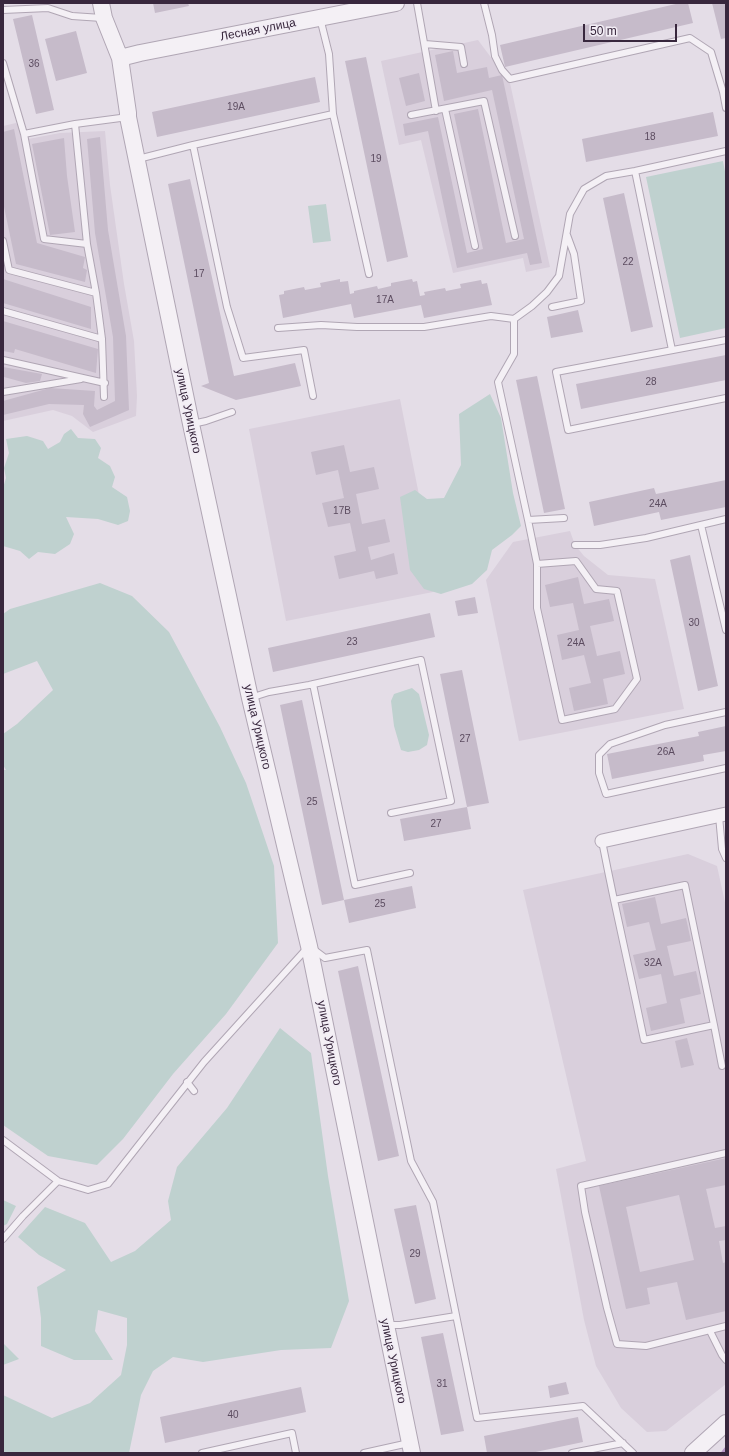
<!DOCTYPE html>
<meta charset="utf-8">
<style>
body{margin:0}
#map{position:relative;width:729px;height:1456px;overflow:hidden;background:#e4dde7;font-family:Arial,sans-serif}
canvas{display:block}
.frame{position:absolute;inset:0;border:4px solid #38273d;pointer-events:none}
.scale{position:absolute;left:583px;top:24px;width:94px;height:18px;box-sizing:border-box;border:2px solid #38273d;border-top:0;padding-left:5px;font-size:12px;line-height:14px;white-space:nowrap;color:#38273d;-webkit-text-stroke:3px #f2edf5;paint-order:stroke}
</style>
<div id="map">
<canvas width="729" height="1456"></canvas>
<div class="frame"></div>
<div class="scale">50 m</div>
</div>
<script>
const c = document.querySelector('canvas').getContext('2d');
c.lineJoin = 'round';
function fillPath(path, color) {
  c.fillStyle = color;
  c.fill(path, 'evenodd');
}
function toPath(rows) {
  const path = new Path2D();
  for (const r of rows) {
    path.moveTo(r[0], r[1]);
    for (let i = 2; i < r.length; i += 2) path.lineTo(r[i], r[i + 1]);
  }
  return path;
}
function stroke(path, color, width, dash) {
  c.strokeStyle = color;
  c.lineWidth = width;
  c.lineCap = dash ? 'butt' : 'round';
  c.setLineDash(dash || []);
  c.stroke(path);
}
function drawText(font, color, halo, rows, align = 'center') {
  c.font = font + ' Arial,sans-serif';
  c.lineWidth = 3.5;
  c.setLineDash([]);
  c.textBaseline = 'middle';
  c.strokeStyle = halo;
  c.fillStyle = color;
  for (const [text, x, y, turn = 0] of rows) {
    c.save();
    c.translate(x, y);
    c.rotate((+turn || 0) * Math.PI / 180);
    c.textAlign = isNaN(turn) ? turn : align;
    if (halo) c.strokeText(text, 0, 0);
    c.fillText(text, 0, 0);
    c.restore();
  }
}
const built = toPath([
 [478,40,510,83,550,267,526,272,523,258,453,273,421,140,399,145,381,61],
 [16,123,28,139,60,133,105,131,110,185,124,284,134,341,137,396,136,416,93,432,72,416,53,410,3,421,3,126],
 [400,399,438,591,286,621,249,429],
 [570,531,575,545,584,556,608,575,655,579,684,709,519,741,486,580,513,542],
 [688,854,717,866,726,907,726,1384,666,1431,647,1432,621,1408,596,1366,584,1320,556,1169,586,1161,523,890]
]);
const green = toPath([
 [723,161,726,177,726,328,680,338,646,177],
 [326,204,331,241,313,243,308,206],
 [490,394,501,418,513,493,521,526,512,535,492,550,487,570,472,584,441,594,424,589,410,570,400,497,415,490,427,499,444,498,461,465,459,414],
 [71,429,78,438,95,439,101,448,98,458,110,466,115,477,112,487,127,497,130,511,128,521,118,525,98,519,66,517,74,534,70,544,55,554,38,552,29,559,20,551,3,546,3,488,6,478,4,468,9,453,6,439,27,436,43,441,48,449,60,442,64,434],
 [100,583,132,596,169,632,220,727,246,783,274,866,278,943,226,1014,173,1074,123,1139,97,1165,48,1156,3,1125,3,770,6,770,3,765,3,734,17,724,53,690,37,661,3,674,3,614,10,609],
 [412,688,419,694,429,735,427,745,419,750,408,752,401,750,394,726,391,701,394,694],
 [280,1028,311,1053,328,1176,349,1301,331,1348,281,1350,203,1362,173,1357,153,1371,141,1395,129,1453,3,1453,3,1395,52,1418,90,1403,121,1375,127,1345,127,1318,98,1310,95,1331,113,1360,74,1360,41,1346,41,1318,37,1287,66,1270,39,1255,18,1237,45,1207,85,1223,111,1262,135,1251,171,1220,168,1201,177,1167,227,1108],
 [3,1200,16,1206,7,1224,3,1226],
 [3,1343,19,1359,3,1365]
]);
const stream = toPath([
 [723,1453,726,1449]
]);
const building = toPath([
 [153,3,188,3,189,6,155,13],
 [680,3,688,3,693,23,505,67,500,45],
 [712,3,726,3,726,38,721,39],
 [32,15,54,110,36,114,13,19],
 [76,31,87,73,56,81,45,39],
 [453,51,457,73,487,67,489,78,502,75,542,263,530,265,527,253,457,268,428,131,405,136,403,124,438,117,467,253,483,249,454,114,478,109,506,243,524,239,492,90,444,101,435,55],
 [366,57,408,257,387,262,345,61],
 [419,73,425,101,406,106,399,78],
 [315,77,320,102,157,137,152,112],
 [713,112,718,136,586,162,582,139],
 [14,129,37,243,85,257,83,268,87,270,85,282,16,264,3,202,3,132],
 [100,137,108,230,126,336,129,410,90,427,83,414,84,405,49,404,3,415,3,401,50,388,95,391,94,406,97,410,115,401,113,337,95,233,87,139],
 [64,138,67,176,75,232,50,235,32,144],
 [190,179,234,376,295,363,301,386,236,400,201,386,209,383,168,184],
 [624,193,653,327,631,332,603,198],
 [3,279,91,307,91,329,3,303],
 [340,279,340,282,348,281,350,294,354,293,354,291,377,286,378,289,391,286,391,283,412,279,413,282,417,281,420,296,425,295,424,292,445,288,446,291,461,288,460,284,481,280,482,284,487,283,492,305,424,318,421,305,354,318,351,304,283,318,279,295,284,294,284,291,304,287,305,290,321,287,320,283],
 [578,310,583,332,551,338,547,317],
 [3,321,98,349,96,373,15,349,14,353,3,351],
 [726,355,726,380,581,409,576,384],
 [3,367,42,374,40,381,26,383,4,377,4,381,3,381],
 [537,376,565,509,544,513,516,380],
 [344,445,350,472,374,467,379,489,356,494,362,524,385,519,390,542,368,547,371,560,394,553,398,574,376,579,374,571,339,579,334,556,356,551,350,523,328,527,322,503,344,498,338,470,316,475,311,452],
 [726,480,726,507,661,520,659,512,594,526,589,502,654,488,656,494],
 [690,555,718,686,698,691,670,560],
 [578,577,584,604,609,599,614,621,590,626,597,656,620,651,625,674,603,679,608,704,574,711,569,688,591,683,584,655,562,660,557,635,579,630,573,603,550,607,545,585],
 [475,597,478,613,458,616,455,601],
 [430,613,435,637,273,672,268,648],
 [462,670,489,803,467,807,440,674],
 [302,700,344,900,322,905,280,705],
 [726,726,726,751,703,755,704,761,612,779,607,754,699,736,698,732],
 [467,807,471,829,404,841,400,819],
 [412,886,416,908,349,923,344,900],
 [655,897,661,924,686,918,691,941,667,946,674,976,696,971,701,994,680,999,685,1023,651,1031,646,1008,667,1003,661,974,639,979,633,955,656,950,649,922,627,927,622,904],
 [358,966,399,1156,378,1161,338,971],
 [687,1038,694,1065,681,1068,675,1041],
 [726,1158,726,1185,706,1189,715,1228,726,1226,726,1240,719,1241,723,1263,726,1262,726,1311,686,1320,677,1282,647,1288,650,1304,626,1309,599,1186],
 [679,1195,694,1260,640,1272,626,1207],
 [416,1205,436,1299,415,1304,394,1209],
 [443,1333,464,1431,441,1435,421,1337],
 [566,1382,569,1394,550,1398,548,1386],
 [301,1387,306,1412,165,1443,160,1417],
 [578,1417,583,1442,531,1453,487,1453,484,1436]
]);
const service = toPath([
 [417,3,436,111],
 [484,3,492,35,495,56,502,70,510,79,690,38,711,52,723,92],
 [3,10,48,8,72,16,102,18],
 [320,18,329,54,333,114,369,274],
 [425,44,461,47,464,64],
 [3,63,24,134],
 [726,91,723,92,726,108],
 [445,109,475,246],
 [411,115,484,101,515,236],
 [75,124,87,244],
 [193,145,227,307,243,358,304,350,313,396],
 [138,159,193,145,333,114],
 [635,171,672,350],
 [3,241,9,270,96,293],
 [552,307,581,301,574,254,567,235],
 [3,311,102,339],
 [278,328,321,325,357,327,424,327,491,316,514,319],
 [726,340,556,372,568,430,726,398],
 [3,360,105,383],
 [3,392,81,379],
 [104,397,102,339,96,293,87,244,44,239,24,134,75,124,128,117],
 [192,424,206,421,232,412],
 [564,518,528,520,498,382,514,354,514,319,532,306,547,292,559,276,570,214,584,189,606,176,635,171,726,151],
 [528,520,537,564,576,561,596,589,617,591,637,679,615,709,562,720,537,608,537,564],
 [701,525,726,630],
 [575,545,600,545,646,538,726,519],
 [313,684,355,885,410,873],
 [250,698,269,692,309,685,421,660,451,801,391,813],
 [726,712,665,725,610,744,599,755,599,773,606,794,726,768],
 [719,816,722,849,726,858],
 [602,841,608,871,614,900,632,983,644,1040,714,1025,685,885,614,900],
 [714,1025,722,1066],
 [187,1082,194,1091],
 [3,1140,58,1181,88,1190,108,1184,204,1062,309,946,325,958,367,950,411,1161,433,1202,477,1418,583,1406,633,1453],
 [726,1153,581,1186,585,1212,607,1308,617,1344,646,1346,726,1326],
 [3,1239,23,1216,58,1181],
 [387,1325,400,1325,456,1316],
 [710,1331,722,1355,726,1360],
 [202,1453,292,1433,296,1453],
 [364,1453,409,1443],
 [572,1453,623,1443]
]);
const minor = toPath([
 [602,841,726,814]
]);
const tertiary = toPath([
 [101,3,104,18,120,58,128,113,128,117,191,424,250,698,309,946,412,1453],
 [120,58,140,53,396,3],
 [693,1453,726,1423]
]);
const numberNames = [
 ["36",34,64],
 ["19А",236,107],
 ["18",650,137],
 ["19",376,159],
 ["22",628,262],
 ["17",199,274],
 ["17А",385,300],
 ["28",651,382],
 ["24А",658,504],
 ["17В",342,511],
 ["30",694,623],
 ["23",352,642],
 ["24А",576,643],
 ["27",465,739],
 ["26А",666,752],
 ["25",312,802],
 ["27",436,824],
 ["25",380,904],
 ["32А",653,963],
 ["29",415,1254],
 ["31",442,1384],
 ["40",233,1415]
];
const streetNames = [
 ["Лесная улица",258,30,-11],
 ["улица Урицкого",188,411,78],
 ["улица Урицкого",257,727,77],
 ["улица Урицкого",329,1043,79],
 ["улица Урицкого",393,1361,78]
];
fillPath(built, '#d9cfdc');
fillPath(green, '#bfd1cf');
stroke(stream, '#b799c7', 4);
fillPath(building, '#c6bbca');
stroke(service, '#b0a6b4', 8);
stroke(minor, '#b0a6b4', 15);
stroke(tertiary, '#b0a6b4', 18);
stroke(service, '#f4f0f5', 6);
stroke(minor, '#f4f0f5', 13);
stroke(tertiary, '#f4f0f5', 16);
drawText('10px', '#5c4c60', null, numberNames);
drawText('12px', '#38273d', '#f2edf5', streetNames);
</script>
